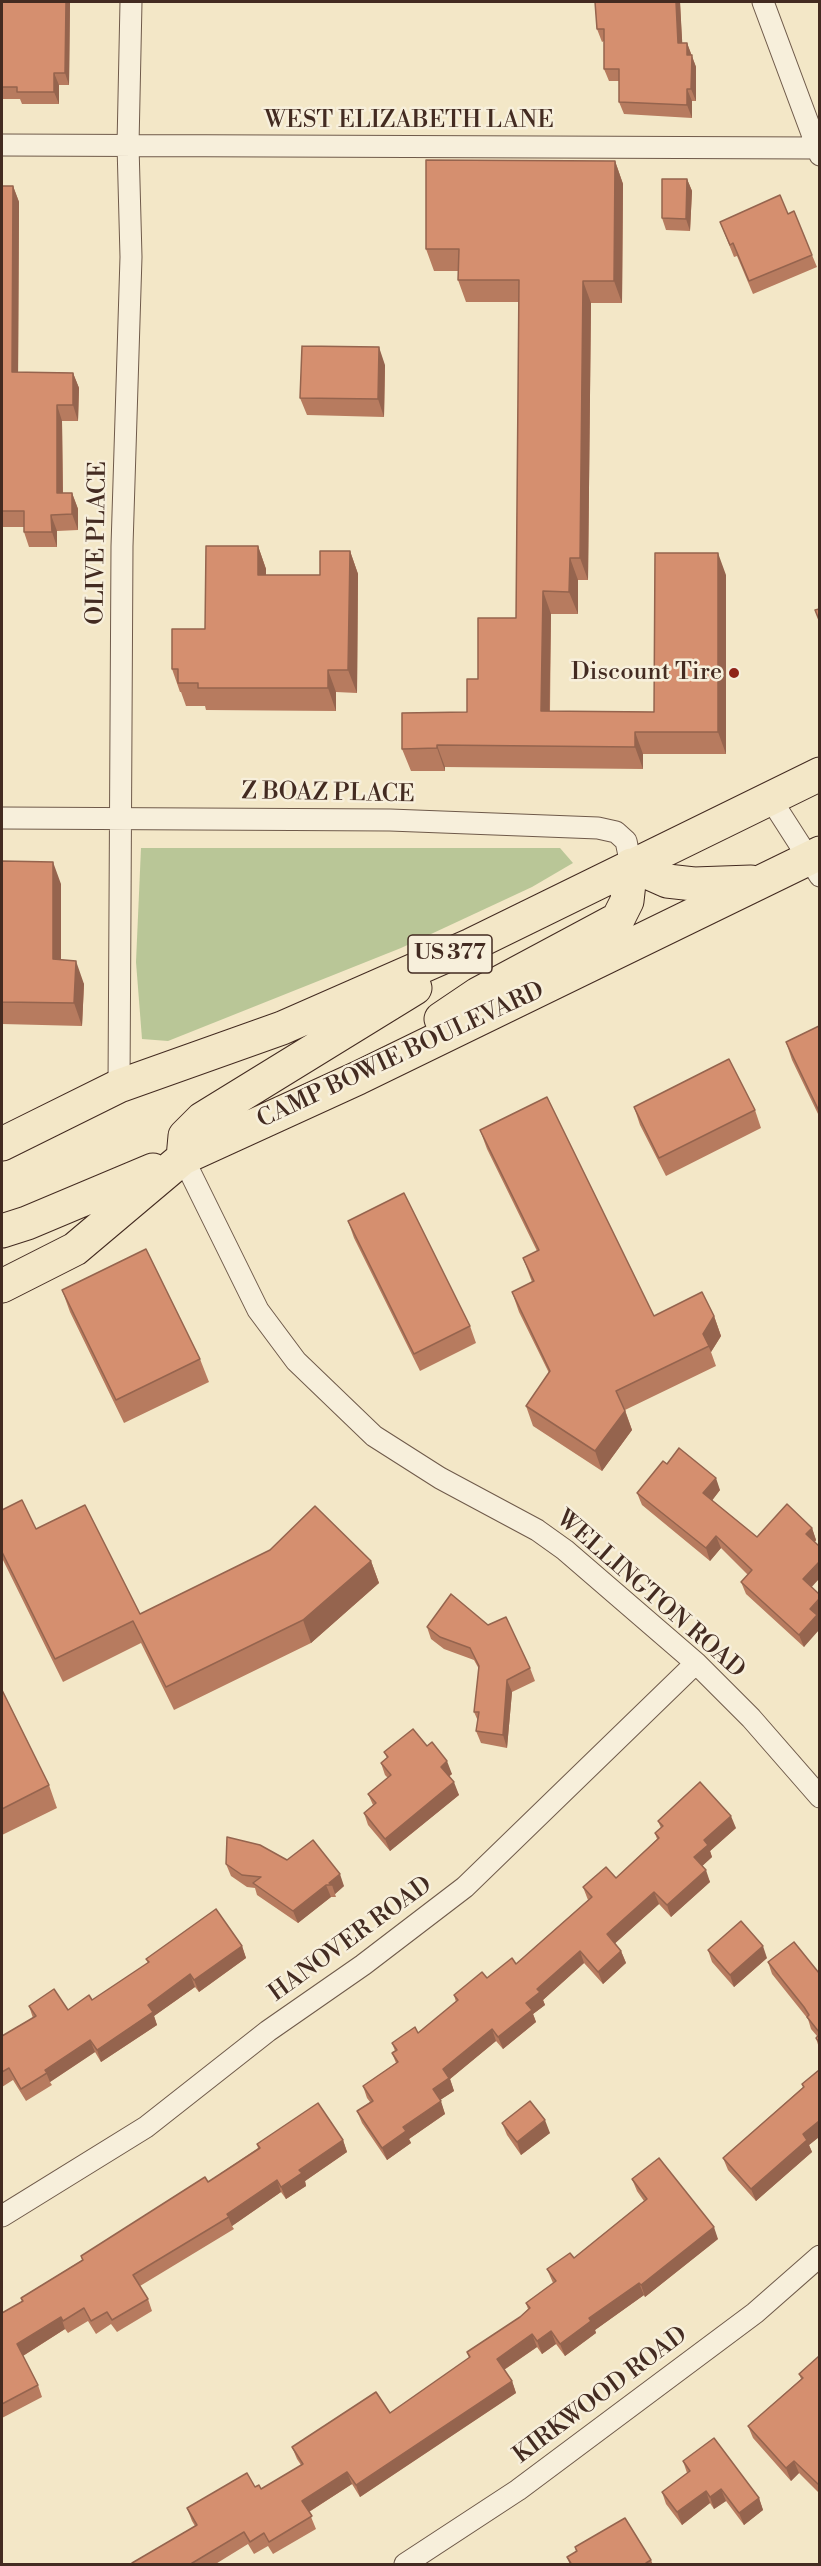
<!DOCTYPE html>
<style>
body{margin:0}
#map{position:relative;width:821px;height:2566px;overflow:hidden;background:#f3e7c7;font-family:"Libre Bodoni",serif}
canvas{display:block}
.frame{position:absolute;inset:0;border:3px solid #432b21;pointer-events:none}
</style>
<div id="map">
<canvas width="821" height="2566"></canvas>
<div class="frame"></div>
</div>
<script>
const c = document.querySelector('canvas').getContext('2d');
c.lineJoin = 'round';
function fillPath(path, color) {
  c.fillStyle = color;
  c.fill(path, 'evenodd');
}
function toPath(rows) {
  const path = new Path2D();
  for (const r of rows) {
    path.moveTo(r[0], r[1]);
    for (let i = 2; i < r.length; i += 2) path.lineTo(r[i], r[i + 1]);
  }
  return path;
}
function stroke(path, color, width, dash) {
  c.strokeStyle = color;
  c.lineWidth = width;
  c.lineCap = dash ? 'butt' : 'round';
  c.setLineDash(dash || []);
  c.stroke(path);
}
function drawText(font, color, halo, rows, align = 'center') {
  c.font = font + ' "Libre Bodoni",serif';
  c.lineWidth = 5;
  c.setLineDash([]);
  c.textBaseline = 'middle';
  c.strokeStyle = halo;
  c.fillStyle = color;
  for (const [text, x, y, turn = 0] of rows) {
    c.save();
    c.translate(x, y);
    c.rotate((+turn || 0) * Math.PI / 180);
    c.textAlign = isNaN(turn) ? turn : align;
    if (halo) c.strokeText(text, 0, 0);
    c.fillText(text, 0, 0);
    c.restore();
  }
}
const green = toPath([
 [141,848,560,848,573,863,532,887,401,948,168,1041,142,1039,136,962]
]);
const street = toPath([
 [763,2,820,155],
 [2,145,816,148],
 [770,798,820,876],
 [2,818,390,820,598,828,616,832,626,841,631,865],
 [119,1086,122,546,131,257,128,145,131,2],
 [183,1158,258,1310,296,1361,374,1436,440,1478,537,1530,565,1550,696,1663,751,1718,820,1797],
 [2,2216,146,2127,268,2031,363,1965,465,1887,696,1663],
 [405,2564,518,2490,755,2313,820,2256]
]);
const primary = toPath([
 [441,1019,478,994,618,919,627,901,631,865,667,881,694,884,751,882],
 [2,1144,119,1086,282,1028,471,945,820,774],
 [183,1158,185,1136,202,1119,415,988],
 [2,1231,27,1223,153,1170],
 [2,1286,75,1249,183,1158,358,1078,820,853]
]);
const wall = toPath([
 [2,2,70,2,69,85,59,85,59,104,22,104,20,99,2,99],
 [595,2,680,2,682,43,687,43,696,67,696,101,692,101,692,118,624,114,619,102,619,81,609,81,604,69,604,41,602,42,597,29],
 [615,161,623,184,622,303,591,303,588,580,578,580,578,614,551,614,550,711,654,712,726,575,726,754,643,754,643,769,445,767,445,771,411,771,402,749,467,712,478,679,516,618,519,302,466,302,458,280,458,271,434,271,426,249],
 [687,179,692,191,690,231,666,230,662,218],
 [2,186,13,186,19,202,18,372,73,373,79,388,78,421,62,421,63,493,72,493,78,509,78,530,57,531,57,547,29,547,24,532,24,527,2,527],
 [788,214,812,255,817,267,753,294,737,256,734,257,720,222],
 [385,365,384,417,307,415,300,398],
 [258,546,266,569,266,575,320,575,350,551,358,574,357,693,336,692,336,711,206,710,205,706,186,706,181,692,180,692,172,669,205,629],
 [2,861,61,884,61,960,84,984,82,1026,2,1024],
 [819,1026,819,1116,792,1060,786,1042],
 [634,1107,755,1110,761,1128,666,1176,640,1125],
 [480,1130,654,1316,714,1316,721,1336,711,1352,716,1366,625,1410,632,1430,602,1471,533,1426,526,1406,549,1373,519,1312,512,1292,532,1282,523,1258,537,1251,487,1149],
 [348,1221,470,1326,476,1343,420,1371,354,1238],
 [62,1290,200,1359,209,1382,124,1423,70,1312],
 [667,1464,720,1490,712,1500,757,1537,812,1528,816,1540,815,1542,812,1587,818,1618,804,1647,746,1594,741,1582,748,1575,721,1548,710,1561,642,1505,637,1493],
 [2,1510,36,1529,140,1614,371,1561,379,1583,311,1643,174,1710,141,1643,63,1682,2,1558],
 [427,1627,530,1668,535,1681,512,1692,507,1748,481,1743,476,1731,478,1721,474,1712,479,1669,474,1660,444,1649,431,1639],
 [2,1690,49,1785,57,1808,2,1835],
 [427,1746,452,1774,449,1776,459,1795,390,1851,368,1825,364,1813,373,1805,368,1794,388,1778,385,1775,381,1763,387,1758,384,1752],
 [658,1821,736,1828,710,1851,712,1857,702,1866,710,1882,671,1917,659,1904,615,1943,621,1951,626,1963,603,1984,584,1963,543,2000,545,2005,533,2014,536,2022,503,2049,496,2041,450,2079,454,2091,440,2100,445,2114,409,2139,411,2143,387,2160,362,2123,357,2111,370,2102,367,2098,363,2086,396,2063,392,2053,395,2051,392,2043,418,2033,456,2002,454,1995,516,1964,588,1900,583,1887,616,1878,657,1839,655,1833,661,1828],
 [287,1860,344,1886,335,1894,336,1897,331,1897,298,1923,257,1895,255,1888,247,1887,231,1876,226,1864],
 [242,1946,246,1958,199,1992,195,1987,154,2016,157,2025,101,2062,95,2052,50,2082,52,2085,26,2101,13,2080,2,2087,2,2036,33,2018,29,2006,68,2010,92,2000,148,1963,146,1959],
 [708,1950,767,1958,734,1987,712,1962],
 [768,1962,819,1973,819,2048,816,2038,817,2036,811,2029,808,2019,772,1974],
 [819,2070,819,2137,809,2145,812,2152,756,2201,728,2170,723,2158,803,2087,802,2084],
 [502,2123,550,2133,521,2155,507,2135],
 [343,2140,347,2152,305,2181,306,2186,286,2199,281,2192,232,2226,234,2229,140,2286,148,2299,152,2311,117,2332,111,2324,96,2334,88,2321,68,2333,65,2329,23,2356,38,2385,42,2397,2,2418,2,2313,22,2302,21,2298,82,2260,81,2256,208,2182,258,2148,257,2144],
 [632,2179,718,2239,645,2297,644,2295,595,2330,596,2333,565,2356,556,2344,542,2354,537,2347,504,2370,512,2381,516,2393,360,2497,352,2484,309,2512,316,2529,273,2554,268,2546,254,2554,248,2544,214,2565,133,2565,195,2526,192,2521,187,2508,255,2487,261,2489,301,2465,297,2459,292,2447,390,2413,469,2358,467,2352,520,2317,528,2309,526,2303,553,2283,547,2269,574,2258,644,2201,637,2191],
 [819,2356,819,2493,799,2473,791,2481,753,2438,748,2426,801,2379,799,2374],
 [683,2461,759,2498,763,2510,744,2525,726,2501,714,2509,710,2503,682,2525,666,2504,662,2492,687,2473],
 [575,2547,651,2560,653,2565,570,2565,567,2557,576,2552]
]);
const shadedWall = toPath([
 [66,2,70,2,69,85,65,73],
 [676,2,680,2,683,56,678,43],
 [687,43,696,67,696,101,691,89,687,55],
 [54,73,59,85,59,104,54,92],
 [687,89,692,101,692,118,687,105],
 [615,161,623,184,622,303,614,281],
 [687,179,692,191,690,231,686,219],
 [13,186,19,202,18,388,12,372],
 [583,281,591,303,588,580,580,558],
 [379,347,385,365,384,417,378,399],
 [73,373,79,388,78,421,73,405],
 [57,405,62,421,63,509,57,493],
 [72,493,78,509,78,530,72,514],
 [51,515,57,531,57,547,52,532],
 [258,546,266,569,266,597,258,575],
 [350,551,358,574,357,693,348,670],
 [718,553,726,575,726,754,718,732],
 [570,558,578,580,578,614,569,592],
 [543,591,551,614,549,733,541,711],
 [328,670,336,692,336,711,328,688],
 [635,732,643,754,643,769,635,747],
 [437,745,445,767,445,771,437,748],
 [53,862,61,884,61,981,53,959],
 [76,961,84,984,82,1026,74,1003],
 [714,1316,721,1336,711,1352,703,1334],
 [625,1411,632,1430,602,1471,595,1451],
 [716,1478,720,1490,708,1506,703,1493],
 [812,1528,816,1540,811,1546,806,1534],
 [716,1536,721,1548,710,1561,706,1548],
 [371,1561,379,1583,311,1643,303,1620],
 [819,1562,819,1579,808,1591,803,1579],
 [819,1599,819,1616,818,1618,819,1622,819,1630,804,1647,799,1635,810,1609],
 [507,1680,512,1692,507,1748,503,1735],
 [447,1761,452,1774,446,1779,441,1767],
 [454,1782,459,1795,390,1851,385,1839],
 [731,1816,736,1828,710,1851,712,1857,699,1869,694,1857,704,1840],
 [706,1870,710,1882,671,1917,667,1905],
 [340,1874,344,1886,335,1894,332,1885,329,1883],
 [326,1885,331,1897,298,1923,293,1911],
 [654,1892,659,1904,611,1947,607,1934],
 [242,1946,246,1958,199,1992,194,1980],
 [763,1946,767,1958,734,1987,730,1975],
 [580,1951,584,1963,543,2000,545,2005,533,2014,536,2022,503,2049,498,2037,537,1989],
 [621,1951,626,1963,603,1984,598,1972],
 [190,1974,195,1987,154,2016,157,2025,101,2062,97,2050,148,2005],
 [492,2029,496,2041,450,2079,454,2091,437,2102,433,2089,443,2069],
 [90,2040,95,2052,50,2082,45,2070],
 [441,2101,445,2114,409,2139,411,2143,387,2160,382,2148,403,2127],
 [545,2120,550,2133,521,2155,517,2142],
 [819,2121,819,2137,809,2145,812,2152,756,2201,751,2189,803,2134],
 [343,2140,347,2152,305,2181,306,2186,286,2199,281,2187,299,2170],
 [277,2180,281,2192,232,2226,227,2214],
 [714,2227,718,2239,645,2297,641,2285],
 [639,2283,644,2295,595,2330,596,2333,565,2356,560,2344,589,2318],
 [61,2317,65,2329,21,2357,17,2344],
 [551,2331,556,2344,542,2354,537,2341],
 [532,2334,537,2347,502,2371,497,2359],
 [512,2381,516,2393,360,2497,356,2485],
 [794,2461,799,2473,791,2481,786,2468],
 [347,2472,352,2484,307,2513,302,2501],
 [721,2489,726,2501,714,2509,710,2497],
 [706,2491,710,2503,682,2525,677,2512],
 [759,2498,763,2510,744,2525,739,2513]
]);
const building = toPath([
 [2,2,66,2,65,73,54,73,54,92,17,92,17,87,2,87,2,2],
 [595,2,676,2,678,43,687,43,687,55,692,55,691,89,687,89,687,105,619,102,619,69,604,69,604,29,597,29,595,2],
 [426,160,615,161,614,281,583,281,580,558,570,558,569,592,543,591,541,711,654,712,655,553,718,553,718,732,635,732,635,747,437,745,437,748,402,749,402,713,467,712,467,679,478,679,478,618,516,618,519,280,458,280,459,249,426,249,426,160],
 [662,179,687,179,686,219,662,218,662,179],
 [2,186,13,186,12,372,73,373,73,405,57,405,57,493,72,493,72,514,51,515,52,532,24,532,24,511,2,511,2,186],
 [780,195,788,214,794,211,812,255,749,281,733,243,730,245,720,222,780,195],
 [302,346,379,347,378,399,300,398,302,346],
 [206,546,258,546,258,575,320,575,320,551,350,551,348,670,328,670,328,688,198,688,198,683,178,683,178,669,172,669,172,629,205,629,206,546],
 [819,609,819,620,815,610,819,609],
 [2,861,53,862,53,959,76,961,74,1003,2,1002,2,861],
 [819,1026,819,1111,786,1042,819,1026],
 [729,1059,755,1110,659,1158,634,1107,729,1059],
 [547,1097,654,1316,702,1292,714,1316,703,1334,709,1346,616,1391,625,1411,595,1451,526,1406,550,1371,512,1292,534,1281,523,1258,539,1250,480,1130,547,1097],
 [404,1193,470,1326,414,1354,348,1221,404,1193],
 [146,1249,200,1359,116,1400,62,1290,146,1249],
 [679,1448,716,1478,703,1493,757,1537,787,1504,812,1528,806,1534,819,1546,819,1562,803,1579,819,1594,819,1599,810,1609,817,1615,799,1635,741,1582,752,1570,716,1536,706,1548,637,1493,663,1461,667,1464,679,1448],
 [22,1500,36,1529,85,1505,140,1614,270,1550,315,1506,371,1561,303,1620,166,1687,133,1621,55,1659,2,1552,2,1510,22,1500],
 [451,1594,488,1625,506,1617,530,1668,507,1680,503,1735,476,1731,479,1712,474,1712,479,1666,470,1648,440,1637,427,1627,451,1594],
 [2,1690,49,1785,2,1809,2,1690],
 [413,1729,427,1746,432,1742,447,1761,441,1767,454,1782,385,1839,364,1813,376,1803,368,1794,391,1775,381,1763,388,1757,384,1752,413,1729],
 [700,1782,731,1816,704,1840,708,1845,694,1857,706,1870,667,1905,654,1892,607,1934,621,1951,598,1972,580,1951,537,1989,540,1992,526,2003,532,2010,498,2037,492,2029,443,2069,449,2078,433,2089,441,2101,403,2127,406,2131,382,2148,357,2111,373,2101,363,2086,398,2062,392,2053,397,2050,392,2043,415,2027,418,2033,458,2000,454,1995,482,1972,487,1978,512,1958,516,1964,592,1897,583,1887,606,1867,616,1878,659,1838,655,1833,663,1826,658,1821,700,1782],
 [227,1837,260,1845,287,1860,313,1840,340,1874,329,1883,332,1885,326,1885,293,1911,253,1883,261,1877,242,1875,226,1864,227,1837],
 [216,1909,242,1946,194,1980,190,1974,148,2005,153,2012,97,2050,90,2040,45,2070,47,2073,21,2089,9,2068,2,2072,2,2036,36,2016,29,2006,54,1989,68,2010,89,1995,92,2000,149,1962,146,1959,216,1909],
 [741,1921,763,1946,730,1975,708,1950,741,1921],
 [794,1942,819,1973,819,2032,807,2017,809,2015,804,2007,768,1962,794,1942],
 [819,2035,819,2042,816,2038,819,2035],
 [819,2070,819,2121,803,2134,807,2140,751,2189,723,2158,804,2087,802,2084,819,2070],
 [530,2101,545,2120,517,2142,502,2123,530,2101],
 [318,2103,343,2140,299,2170,302,2173,281,2187,277,2180,227,2214,229,2217,133,2275,148,2299,112,2320,107,2312,91,2321,84,2308,63,2321,61,2317,17,2344,38,2385,2,2404,2,2313,23,2301,21,2298,83,2260,81,2256,205,2177,208,2182,260,2148,257,2144,318,2103],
 [659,2158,714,2227,641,2285,639,2283,589,2318,591,2321,560,2344,551,2331,537,2341,532,2334,497,2359,512,2381,356,2485,347,2472,302,2501,312,2516,269,2542,264,2533,250,2542,244,2532,189,2565,133,2565,132,2563,197,2525,187,2508,247,2473,255,2487,259,2485,261,2489,303,2464,292,2447,376,2392,390,2413,470,2357,467,2352,520,2317,530,2308,526,2303,556,2281,547,2269,570,2253,574,2258,647,2199,632,2179,659,2158],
 [819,2356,819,2485,794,2461,786,2468,748,2426,803,2378,799,2374,819,2356],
 [714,2438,759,2498,739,2513,721,2489,710,2497,706,2491,677,2512,662,2492,690,2471,683,2461,714,2438],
 [625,2518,651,2560,646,2563,647,2565,572,2565,567,2557,577,2551,575,2547,625,2518]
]);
const markers = [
 [734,673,6,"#8f2418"]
];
const shields = [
 [450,954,84]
];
const shieldNames = [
 ["US 377",450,954]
];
const streetNames = [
 ["WEST ELIZABETH LANE",409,121],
 ["OLIVE PLACE",98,543,-89],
 ["Z BOAZ PLACE",328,794,1],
 ["CAMP BOWIE BOULEVARD",401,1056,-25],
 ["WELLINGTON ROAD",650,1595,41],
 ["HANOVER ROAD",351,1940,-36],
 ["KIRKWOOD ROAD",601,2396,-37]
];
const poiNames = [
 ["Discount Tire",722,673]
];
fillPath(green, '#b9c697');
stroke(street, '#6f5a4a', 23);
stroke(primary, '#432b21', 35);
stroke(street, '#f7efdb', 21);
stroke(primary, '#f3e7c7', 33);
fillPath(wall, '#b77b5f');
fillPath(shadedWall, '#95644e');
fillPath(building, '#d58f6f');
stroke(building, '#95644e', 1.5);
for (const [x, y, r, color] of markers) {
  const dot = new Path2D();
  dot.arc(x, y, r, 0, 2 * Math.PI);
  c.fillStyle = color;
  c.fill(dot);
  stroke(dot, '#f7efdb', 2);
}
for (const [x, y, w] of shields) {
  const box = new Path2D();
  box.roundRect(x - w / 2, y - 19, w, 38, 4.5);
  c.fillStyle = '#f7efdb';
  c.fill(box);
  stroke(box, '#432b21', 1.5);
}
drawText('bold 22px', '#432b21', null, shieldNames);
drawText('24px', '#432b21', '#f7efdb', streetNames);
drawText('24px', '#432b21', '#f7efdb', poiNames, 'right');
</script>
